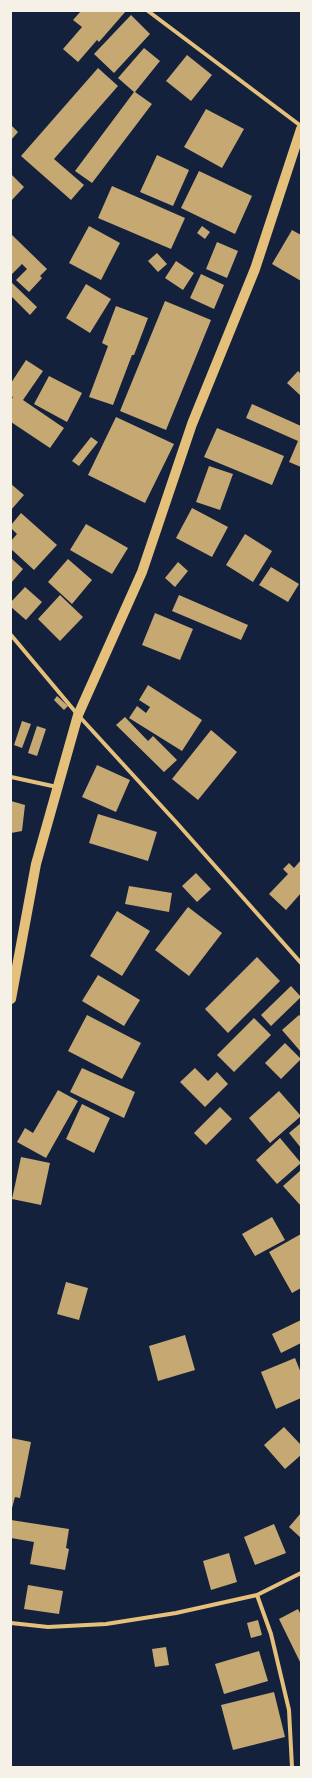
<!DOCTYPE html>
<style>
body{margin:0}
#map{position:relative;width:312px;height:1778px;overflow:hidden;background:#14213d;font-family:"Space Grotesk",sans-serif}
canvas{display:block}
.frame{position:absolute;inset:0;border:12px solid #f6f1e7;pointer-events:none}
</style>
<div id="map">
<canvas width="312" height="1778"></canvas>
<div class="frame"></div>
</div>
<script>
const c = document.querySelector('canvas').getContext('2d');
c.lineJoin = 'round';
function fillPath(path, color) {
  c.fillStyle = color;
  c.fill(path, 'evenodd');
}
function toPath(rows) {
  const path = new Path2D();
  for (const r of rows) {
    path.moveTo(r[0], r[1]);
    for (let i = 2; i < r.length; i += 2) path.lineTo(r[i], r[i + 1]);
  }
  return path;
}
function stroke(path, color, width, dash) {
  c.strokeStyle = color;
  c.lineWidth = width;
  c.lineCap = dash ? 'butt' : 'round';
  c.setLineDash(dash || []);
  c.stroke(path);
}
const building = toPath([
 [81,11,126,11,99,42,97,40,78,62,63,49,82,27,73,20],
 [131,15,150,34,114,73,94,54],
 [144,48,160,61,135,92,152,104,92,183,75,171,134,92,118,78],
 [187,55,212,75,191,101,166,81],
 [98,68,118,86,54,159,84,185,71,200,21,156],
 [206,109,244,129,222,168,184,147],
 [11,125,18,132,11,140],
 [157,155,189,170,173,206,140,192],
 [199,171,252,196,235,234,181,208],
 [11,174,24,187,11,201],
 [112,186,185,218,171,249,98,218],
 [89,226,120,243,101,280,69,263],
 [202,226,210,232,205,239,197,233],
 [292,230,301,235,301,281,272,264],
 [11,234,47,269,40,276,42,278,29,292,16,280,27,269,22,264,11,275],
 [217,242,238,251,227,278,206,269],
 [157,253,167,264,158,272,148,261],
 [176,261,194,273,183,290,165,278],
 [201,274,224,285,214,309,190,298],
 [11,282,37,307,30,315,11,296],
 [86,284,111,299,90,333,66,318],
 [165,301,211,320,166,430,120,411],
 [116,306,148,318,134,355,132,355,113,405,89,397,108,346,102,343],
 [26,360,43,371,23,400,64,428,50,448,11,422,11,400,13,397,11,396,11,383],
 [298,371,301,374,301,396,287,383],
 [49,376,82,393,67,422,34,404],
 [252,404,301,426,301,467,289,462,298,441,246,418],
 [116,417,174,444,145,503,88,475],
 [217,428,284,456,272,485,204,457],
 [91,437,98,442,79,466,72,461],
 [209,466,233,474,220,510,196,502],
 [11,484,24,495,11,510],
 [192,508,228,527,212,557,176,538],
 [21,513,57,545,34,570,11,549,11,541,17,534,11,528,11,525],
 [86,524,128,548,112,574,70,550],
 [245,534,272,551,253,582,226,565],
 [11,558,23,569,11,583],
 [68,559,92,580,72,604,48,582],
 [178,562,188,571,175,587,165,578],
 [271,567,299,584,288,602,259,585],
 [25,587,42,602,26,620,11,607,11,602],
 [60,595,83,617,60,641,38,619],
 [179,595,248,625,241,640,172,611],
 [155,613,193,629,180,660,142,645],
 [148,685,202,720,182,751,129,718,137,706,146,713,150,707,139,700],
 [57,696,68,706,64,710,54,700],
 [125,717,148,741,153,736,177,760,164,772,116,725],
 [22,721,31,724,22,748,14,745],
 [37,726,46,729,37,756,28,753],
 [211,730,237,752,198,800,172,779],
 [97,765,130,780,116,812,82,797],
 [11,801,25,805,22,831,11,833],
 [98,814,157,832,148,861,89,843],
 [301,860,301,893,286,910,269,894,288,874,283,869,289,863,294,868],
 [196,873,211,889,197,902,182,886],
 [129,886,172,893,169,912,125,904],
 [188,907,222,933,189,976,155,950],
 [117,911,150,931,122,976,90,956],
 [257,957,280,981,228,1033,205,1009],
 [98,975,140,1000,124,1026,82,1001],
 [291,986,301,997,271,1026,261,1015],
 [87,1015,141,1043,122,1079,68,1051],
 [299,1015,301,1017,301,1052,282,1030],
 [254,1018,271,1035,234,1072,217,1055],
 [285,1043,301,1059,281,1079,265,1063],
 [82,1068,135,1092,124,1118,70,1092],
 [195,1068,208,1081,217,1072,228,1084,205,1107,180,1082],
 [58,1090,78,1101,46,1158,17,1142,25,1128,33,1133],
 [279,1091,301,1116,270,1143,249,1118],
 [82,1104,110,1118,94,1153,66,1139],
 [220,1107,232,1119,206,1145,194,1133],
 [301,1123,301,1148,289,1133],
 [280,1138,301,1163,277,1184,256,1160],
 [21,1157,50,1163,41,1205,12,1199],
 [301,1170,301,1206,283,1186],
 [272,1217,285,1240,255,1256,242,1234],
 [301,1234,301,1288,292,1293,269,1252],
 [66,1282,88,1288,79,1320,57,1314],
 [301,1320,301,1343,281,1353,272,1334],
 [185,1335,195,1370,158,1381,149,1346],
 [295,1358,301,1373,301,1398,276,1409,261,1372],
 [284,1427,301,1445,301,1455,285,1469,264,1445],
 [11,1438,31,1442,20,1498,15,1497,12,1508,11,1507],
 [301,1513,301,1538,289,1527],
 [11,1520,69,1529,66,1548,69,1549,65,1570,30,1564,34,1542,11,1538],
 [274,1524,286,1553,255,1565,244,1537],
 [229,1553,237,1582,211,1590,203,1561],
 [28,1585,63,1591,59,1614,24,1609],
 [298,1609,301,1615,301,1664,279,1619],
 [258,1620,262,1635,251,1638,247,1623],
 [166,1647,169,1665,155,1667,152,1649],
 [259,1651,268,1681,224,1694,215,1664],
 [274,1692,285,1737,233,1750,221,1705]
]);
const minor = toPath([
 [148,11,301,126],
 [11,635,78,715,176,822,301,963],
 [11,777,57,787],
 [257,1595,271,1634,289,1710,292,1767],
 [11,1623,48,1627,106,1624,176,1613,257,1595,301,1573]
]);
const primary = toPath([
 [11,999,36,864,78,715,142,572,192,424,255,269,301,129]
]);
fillPath(building, '#c6a872');
stroke(minor, '#e5c07b', 4);
stroke(primary, '#e5c07b', 10);
</script>
